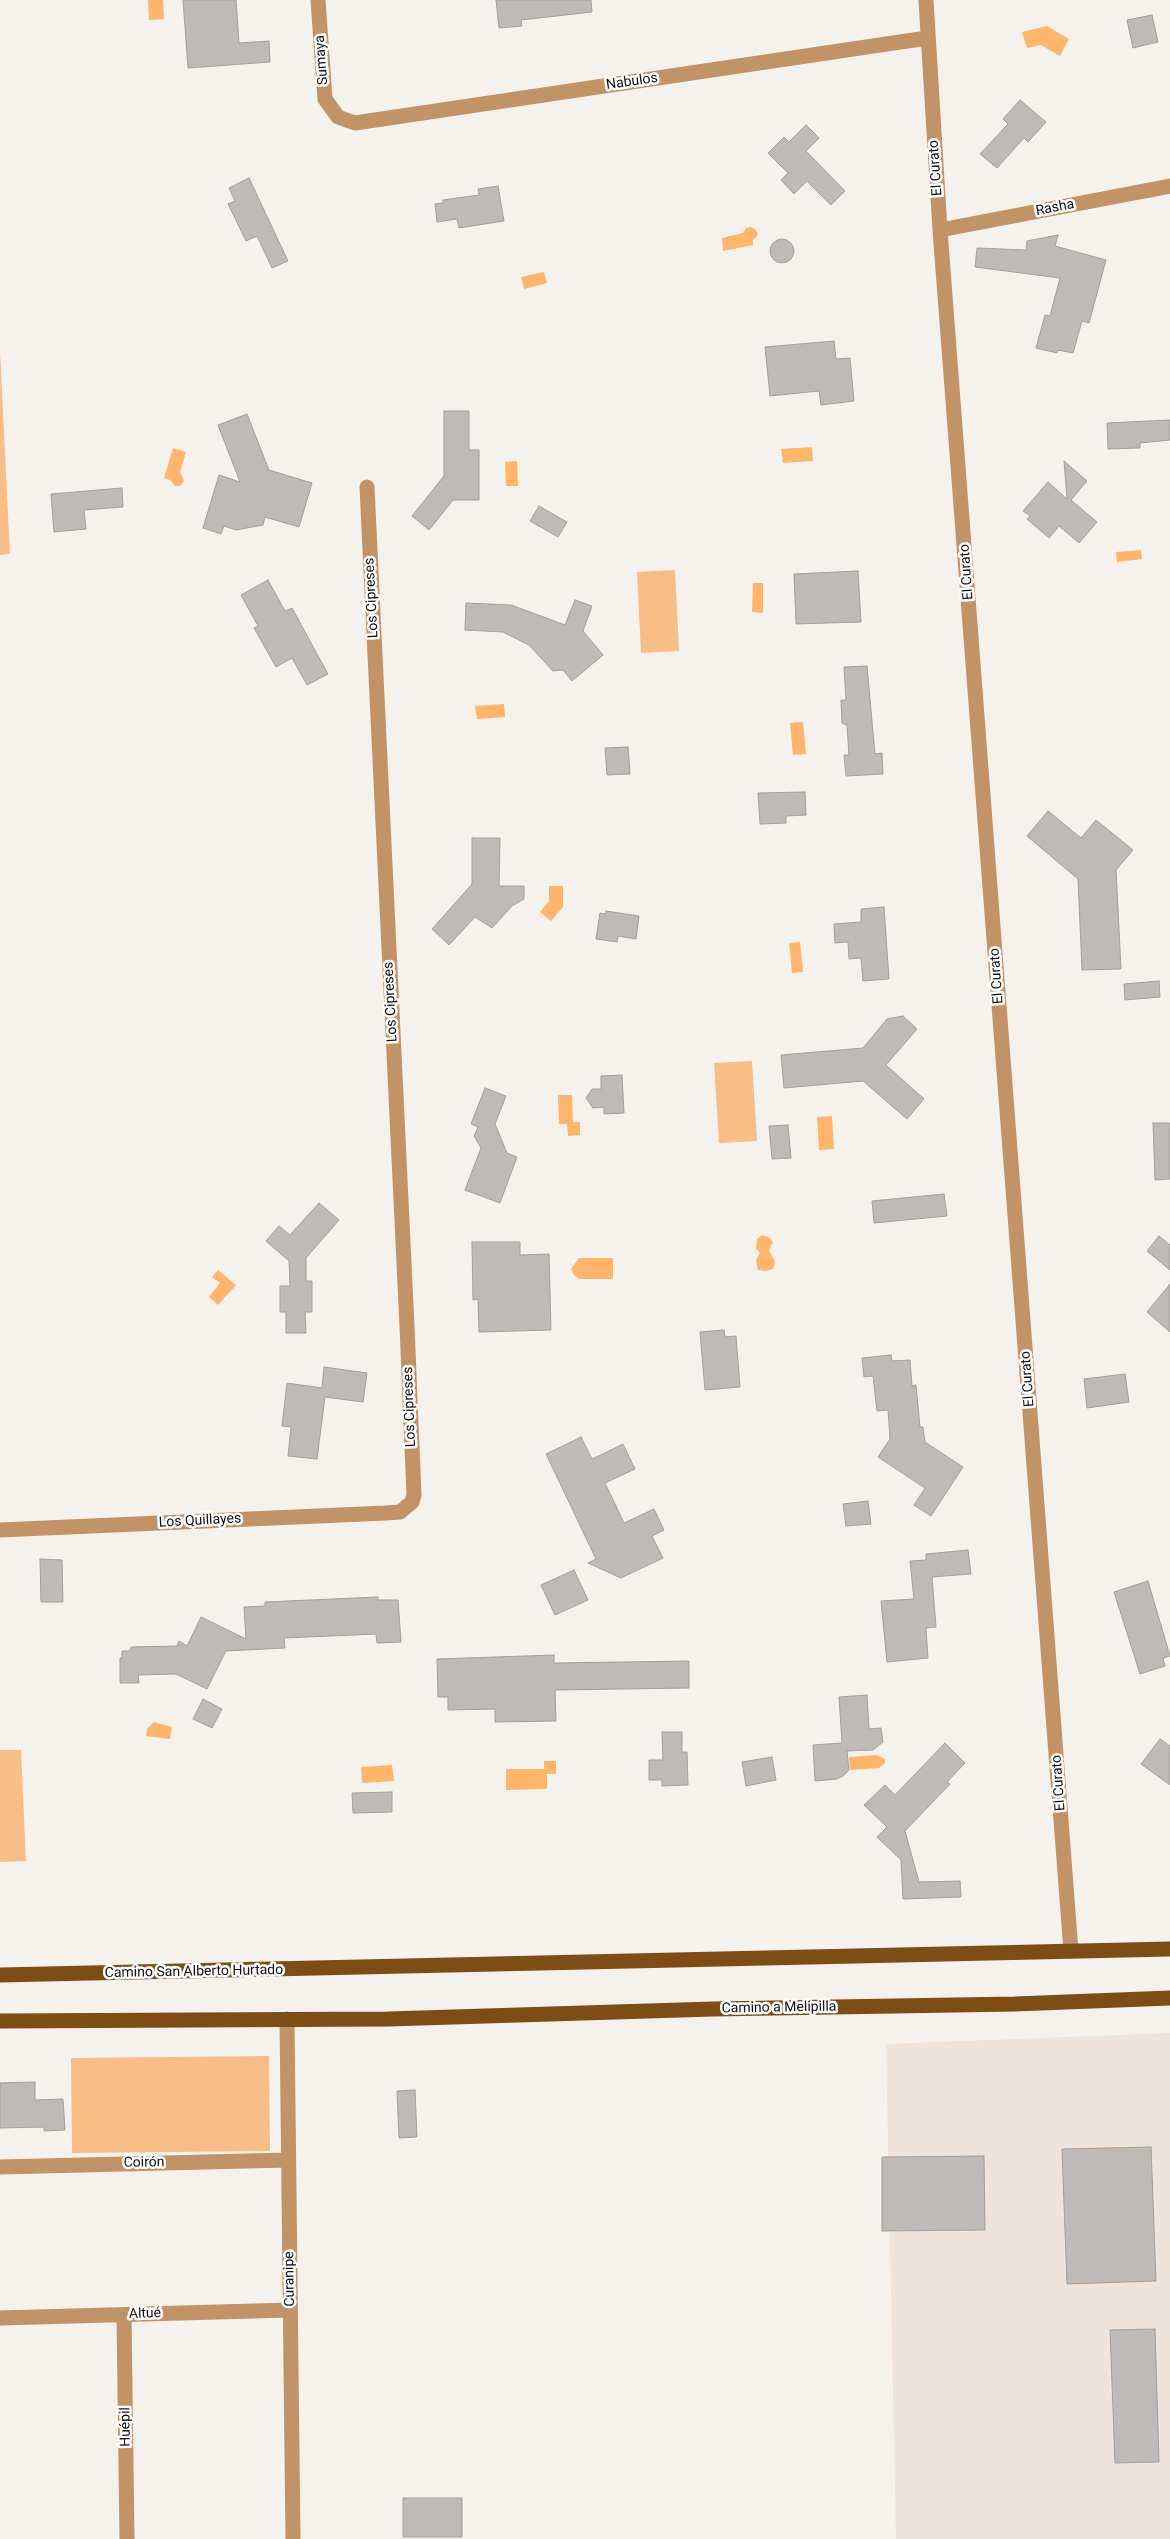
<!DOCTYPE html>
<meta charset="utf-8">
<style>
body{margin:0}
canvas{display:block;background:#f5f1ed}
</style>
<canvas width="1170" height="2539"></canvas>
<script>
const c = document.querySelector('canvas').getContext('2d');
c.lineJoin = 'round';
function fillPath(path, color) {
  c.fillStyle = color;
  c.fill(path, 'evenodd');
}
function toPath(rows) {
  const path = new Path2D();
  for (const r of rows) {
    if (r.length === 3) {
      path.moveTo(r[0] + r[2], r[1]);
      path.arc(r[0], r[1], r[2], 0, 2 * Math.PI);
      continue;
    }
    path.moveTo(r[0], r[1]);
    for (let i = 2; i < r.length; i += 2) path.lineTo(r[i], r[i + 1]);
  }
  return path;
}
function stroke(path, color, width, dash) {
  c.strokeStyle = color;
  c.lineWidth = width;
  c.lineCap = dash ? 'butt' : 'round';
  c.setLineDash(dash || []);
  c.stroke(path);
}
function drawText(font, color, halo, rows, align = 'center') {
  c.font = font + ' Roboto,sans-serif';
  c.lineWidth = 5;
  c.setLineDash([]);
  c.textBaseline = 'middle';
  c.strokeStyle = halo;
  c.fillStyle = color;
  for (const [text, x, y, turn = 0] of rows) {
    c.save();
    c.translate(x, y);
    c.rotate((+turn || 0) * Math.PI / 180);
    c.textAlign = isNaN(turn) ? turn : align;
    if (halo) c.strokeText(text, 0, 0);
    c.fillText(text, 0, 0);
    c.restore();
  }
}
const built = toPath([
 [1170,2033,1170,2539,896,2539,886,2044]
]);
const green = toPath([
 [0,351,10,554,0,555],
 [675,570,679,651,641,653,637,572],
 [752,1061,757,1141,719,1143,714,1063],
 [0,1750,21,1750,26,1861,0,1862],
 [269,2056,270,2151,72,2153,71,2058]
]);
const water = toPath([
 [148,0,163,0,164,19,149,20],
 [1047,26,1069,39,1060,56,1041,45,1027,48,1022,32],
 [751,227,756,230,758,235,753,240,753,245,723,251,722,238,743,233,746,228],
 [544,272,547,283,524,289,521,277],
 [812,447,813,461,783,463,781,449],
 [173,448,186,452,180,472,184,481,180,486,175,486,170,480,164,478],
 [517,461,518,486,506,486,505,462],
 [1141,550,1142,559,1117,562,1116,552],
 [753,583,763,583,763,613,752,612],
 [504,704,505,717,477,719,475,706],
 [803,722,806,754,793,755,790,723],
 [549,886,563,886,563,907,551,921,540,912,549,901],
 [800,942,803,972,792,973,789,943],
 [558,1095,572,1095,573,1122,580,1122,580,1135,568,1136,567,1124,559,1124],
 [832,1116,834,1149,819,1150,817,1117],
 [762,1235,770,1238,773,1243,769,1250,775,1262,773,1269,766,1271,758,1270,756,1261,760,1252,756,1249,757,1239],
 [579,1258,613,1258,613,1279,579,1279,574,1275,571,1269],
 [218,1270,236,1285,218,1305,209,1297,220,1283,212,1277],
 [154,1722,172,1727,170,1739,146,1736,147,1729],
 [877,1755,885,1759,885,1763,879,1768,850,1770,849,1757],
 [544,1761,556,1761,556,1774,547,1774,547,1789,506,1790,506,1769,544,1769],
 [392,1765,394,1781,362,1783,361,1767]
]);
const building = toPath([
 [183,0,236,0,239,43,269,41,270,62,188,68,183,0],
 [496,0,591,0,592,12,521,20,522,26,499,28,496,0],
 [1152,15,1158,42,1133,48,1127,20,1152,15],
 [1020,100,1046,122,1028,142,1024,138,997,168,980,154,1008,124,1003,119,1020,100],
 [806,125,819,138,806,151,845,191,831,205,807,181,794,194,781,180,788,173,768,153,784,137,789,142,806,125],
 [249,178,288,261,272,268,257,236,246,241,228,204,235,201,229,188,249,178],
 [498,186,504,221,459,228,457,219,437,222,435,204,443,203,443,200,479,195,478,189,498,186],
 [1058,235,1055,246,1106,260,1089,323,1082,321,1073,353,1058,350,1057,353,1036,348,1045,315,1050,316,1060,278,975,267,977,248,1026,250,1027,241,1058,235],
 [782,251,12],
 [834,341,836,359,850,358,854,401,821,405,819,391,770,396,765,347,834,341],
 [444,411,469,411,469,450,479,450,479,500,453,500,429,530,412,516,444,476,444,411],
 [247,414,269,470,312,483,299,527,265,517,263,525,236,530,224,526,221,534,203,528,219,475,240,482,218,425,247,414],
 [1170,420,1170,440,1140,443,1140,448,1108,449,1107,423,1170,420],
 [1064,461,1087,481,1071,500,1097,522,1079,543,1059,526,1049,538,1027,519,1030,516,1023,511,1048,482,1067,499,1064,461],
 [122,488,123,507,84,510,86,529,54,532,51,494,122,488],
 [539,506,567,522,558,537,530,521,539,506],
 [858,571,861,622,796,624,794,574,858,571],
 [268,580,285,611,292,608,328,674,307,685,292,658,276,667,254,628,258,626,241,595,268,580],
 [575,600,592,606,583,631,603,655,572,681,563,670,553,671,529,645,503,632,465,630,466,603,511,605,565,625,575,600],
 [867,666,875,754,882,753,883,774,846,776,844,755,849,755,847,725,842,723,841,700,846,700,844,667,867,666],
 [628,747,630,774,607,775,605,748,628,747],
 [805,792,806,815,786,816,786,823,760,824,758,793,805,792],
 [1048,811,1081,838,1096,820,1133,850,1116,870,1121,969,1082,970,1078,879,1027,836,1048,811],
 [472,838,500,838,499,886,524,886,524,899,512,906,492,928,475,917,449,945,432,929,472,884,472,838],
 [884,907,889,979,863,981,861,958,849,959,848,942,835,943,834,924,861,922,861,909,884,907],
 [606,911,639,916,636,939,618,936,617,942,596,939,600,913,606,914,606,911],
 [1159,981,1160,997,1125,1000,1124,984,1159,981],
 [903,1016,917,1029,886,1065,924,1099,907,1119,863,1081,784,1088,781,1055,863,1048,887,1019,903,1016],
 [622,1075,624,1113,604,1114,604,1107,593,1108,586,1098,592,1089,601,1089,601,1076,622,1075],
 [485,1088,506,1096,495,1124,507,1153,517,1157,500,1203,465,1190,481,1148,474,1136,478,1127,471,1124,485,1088],
 [1153,1123,1170,1123,1170,1179,1155,1180,1153,1123],
 [788,1125,791,1158,772,1159,769,1126,788,1125],
 [944,1194,947,1216,874,1223,872,1201,944,1194],
 [319,1203,339,1220,306,1258,306,1281,312,1281,312,1312,305,1312,306,1333,286,1333,286,1312,280,1312,280,1286,290,1286,289,1261,266,1241,279,1226,290,1235,319,1203],
 [1159,1236,1170,1245,1170,1270,1147,1251,1159,1236],
 [472,1242,520,1242,520,1255,549,1254,551,1330,479,1332,478,1299,473,1300,472,1242],
 [1170,1284,1170,1332,1147,1312,1170,1284],
 [724,1330,725,1337,736,1336,740,1387,705,1390,700,1332,724,1330],
 [891,1355,892,1361,910,1360,912,1386,916,1385,920,1427,923,1427,925,1442,963,1467,931,1516,914,1505,925,1488,878,1457,890,1439,888,1410,877,1411,873,1376,864,1377,862,1358,891,1355],
 [324,1367,367,1373,363,1402,325,1397,317,1459,288,1456,291,1427,282,1426,287,1383,322,1388,324,1367],
 [1125,1374,1129,1402,1087,1408,1084,1379,1125,1374],
 [581,1437,592,1459,623,1444,635,1469,605,1483,624,1523,654,1509,664,1530,652,1536,663,1558,621,1578,588,1563,596,1559,546,1454,581,1437],
 [868,1501,871,1524,846,1526,843,1504,868,1501],
 [968,1550,971,1574,932,1577,936,1627,926,1628,928,1658,887,1662,881,1601,914,1599,910,1561,926,1560,926,1554,968,1550],
 [40,1559,62,1560,63,1602,41,1602,40,1559],
 [574,1570,588,1600,555,1615,541,1585,574,1570],
 [1148,1581,1170,1656,1163,1658,1165,1666,1140,1674,1114,1592,1148,1581],
 [378,1597,378,1600,398,1600,401,1642,377,1643,376,1634,284,1638,285,1648,226,1651,207,1689,176,1674,138,1675,139,1683,120,1683,120,1658,122,1658,122,1651,130,1651,131,1647,177,1646,179,1641,187,1646,201,1617,246,1639,244,1607,265,1606,265,1602,378,1597],
 [554,1655,554,1663,689,1661,689,1688,555,1690,556,1721,495,1722,495,1709,448,1710,448,1697,438,1697,437,1659,554,1655],
 [867,1695,869,1729,881,1728,883,1742,873,1750,847,1751,849,1770,843,1776,837,1779,815,1781,813,1745,842,1743,839,1697,867,1695],
 [203,1699,222,1709,212,1728,193,1719,203,1699],
 [662,1732,682,1732,682,1752,687,1752,688,1785,662,1786,662,1780,649,1780,649,1760,663,1760,662,1732],
 [1160,1739,1170,1746,1170,1785,1141,1764,1160,1739],
 [945,1743,965,1763,947,1782,950,1784,905,1831,919,1882,960,1881,961,1897,903,1899,901,1860,877,1837,887,1827,864,1805,885,1785,895,1795,945,1743],
 [772,1757,776,1780,746,1786,742,1762,772,1757],
 [392,1792,392,1812,353,1813,352,1793,392,1792],
 [35,2082,35,2100,63,2099,65,2130,44,2131,44,2127,0,2128,0,2083,35,2082],
 [415,2090,417,2137,399,2138,397,2091,415,2090],
 [1151,2147,1156,2281,1067,2284,1062,2149,1151,2147],
 [984,2156,985,2230,882,2231,882,2157,984,2156],
 [1155,2329,1159,2462,1115,2463,1110,2330,1155,2329],
 [403,2498,462,2498,462,2537,403,2537,403,2498]
]);
const minor = toPath([
 [318,0,325,99,338,117,355,123,927,38],
 [926,0,940,230,1071,1951],
 [940,230,1170,186],
 [0,1530,386,1513,400,1512,412,1502,414,1495,407,1326,367,487],
 [287,2019,293,2539],
 [0,2167,288,2160],
 [124,2315,127,2539],
 [0,2318,290,2310]
]);
const major = toPath([
 [0,1975,1170,1949],
 [0,2021,388,2019,713,2009,1015,2004,1170,1998]
]);
const streetNames = [
 ["Sumaya",322,60,-94],
 ["Nabulos",632,82,-8],
 ["El Curato",936,168,-94],
 ["Rasha",1055,208,-11],
 ["El Curato",967,572,-94],
 ["Los Cipreses",372,598,-93],
 ["El Curato",997,976,-94],
 ["Los Cipreses",391,1002,-93],
 ["El Curato",1028,1379,-94],
 ["Los Cipreses",410,1407,-92],
 ["Los Quillayes",200,1521,-3],
 ["El Curato",1059,1783,-94],
 ["Camino San Alberto Hurtado",194,1972,-1],
 ["Camino a Melipilla",779,2008,-1],
 ["Coirón",144,2163,-1],
 ["Curanipe",290,2279,-91],
 ["Altué",145,2314,-2],
 ["Huépil",126,2427,-91]
];
fillPath(built, '#eee4db');
fillPath(green, '#f7be87');
fillPath(water, '#ffb56c');
fillPath(building, '#bebab7');
stroke(building, '#a39f9b', 1);
stroke(minor, '#c29366', 15);
stroke(major, '#7d4d15', 15);
drawText('14px', '#0f0e0d', '#fff', streetNames);
</script>
